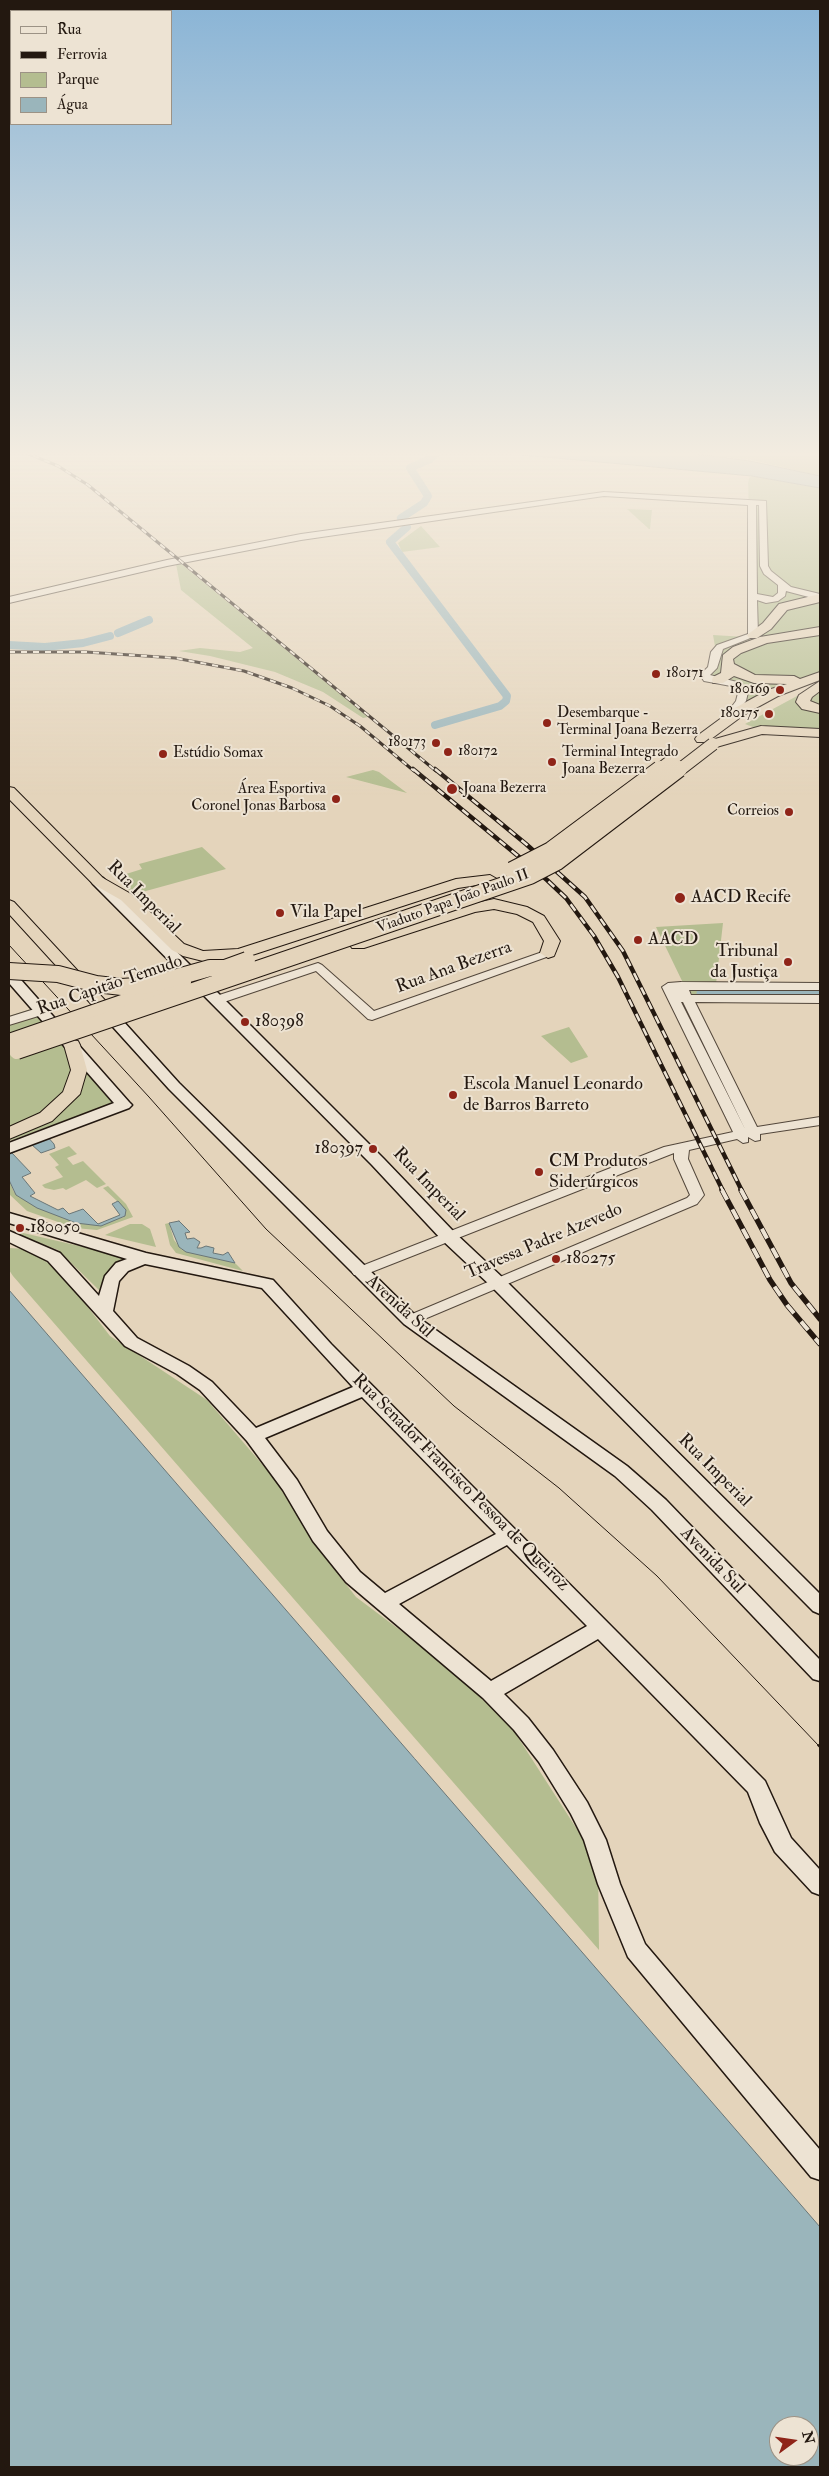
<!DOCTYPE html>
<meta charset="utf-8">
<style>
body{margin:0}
#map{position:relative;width:829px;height:2476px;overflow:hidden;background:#e4d4bb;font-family:"IM FELL Double Pica",serif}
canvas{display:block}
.frame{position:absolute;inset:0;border:10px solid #231810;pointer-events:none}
.legend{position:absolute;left:10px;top:10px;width:162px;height:115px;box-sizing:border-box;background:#ede3d3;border:1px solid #9c9285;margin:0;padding:6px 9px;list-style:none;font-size:15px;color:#231810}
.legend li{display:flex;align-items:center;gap:10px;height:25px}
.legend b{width:25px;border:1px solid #9c9285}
.north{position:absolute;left:769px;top:2416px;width:50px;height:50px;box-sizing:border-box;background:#ede3d3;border:1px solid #9c9285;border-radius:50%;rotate:76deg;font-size:14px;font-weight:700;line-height:20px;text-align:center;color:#231810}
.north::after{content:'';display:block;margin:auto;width:18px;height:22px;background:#8f2418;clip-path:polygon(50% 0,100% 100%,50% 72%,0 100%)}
</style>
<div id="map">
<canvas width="829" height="2476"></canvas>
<div class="frame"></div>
<ul class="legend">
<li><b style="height:6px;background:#ede3d3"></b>Rua</li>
<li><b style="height:6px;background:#231810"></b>Ferrovia</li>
<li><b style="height:14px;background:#b4bd90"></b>Parque</li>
<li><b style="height:14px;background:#9ab5bb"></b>Água</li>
</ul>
<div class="north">N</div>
</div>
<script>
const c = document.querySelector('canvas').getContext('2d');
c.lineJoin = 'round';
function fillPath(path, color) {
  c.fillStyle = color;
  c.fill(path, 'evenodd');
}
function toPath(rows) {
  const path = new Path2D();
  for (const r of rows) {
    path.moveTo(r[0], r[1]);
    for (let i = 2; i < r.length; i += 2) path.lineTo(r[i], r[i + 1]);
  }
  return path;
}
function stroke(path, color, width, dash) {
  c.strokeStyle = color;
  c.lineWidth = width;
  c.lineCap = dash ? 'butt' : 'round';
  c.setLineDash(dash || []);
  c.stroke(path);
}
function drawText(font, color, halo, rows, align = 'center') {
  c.font = font + ' "IM FELL Double Pica",serif';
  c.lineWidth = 4;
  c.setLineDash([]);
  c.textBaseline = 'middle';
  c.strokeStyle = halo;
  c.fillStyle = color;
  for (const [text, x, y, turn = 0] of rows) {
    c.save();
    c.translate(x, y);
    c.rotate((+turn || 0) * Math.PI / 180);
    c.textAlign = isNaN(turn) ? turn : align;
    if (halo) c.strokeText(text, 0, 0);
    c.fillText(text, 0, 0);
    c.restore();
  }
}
const green = toPath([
 [711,451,820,451,820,476,752,460,704,455],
 [752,476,820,488,820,675,746,703,747,695,737,687,707,680,716,652,713,635,746,637,753,634,748,483,749,478],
 [627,509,652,510,650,529,649,529],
 [421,526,440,547,402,552,398,543],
 [180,563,368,717,363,718,323,692,275,672,210,656,179,651,200,648,240,652,253,648,181,590,176,564],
 [820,690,820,732,761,730,745,724,797,696],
 [373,770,379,772,407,793,346,777],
 [202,847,226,869,135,894,123,886,127,882,123,875,142,869,139,864],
 [723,923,716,984,684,985,656,927],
 [692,988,820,988,820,997,698,997,692,994,690,992],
 [31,1009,113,1103,9,1141,9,1016],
 [569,1027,587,1055,588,1057,571,1063,541,1036],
 [69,1146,77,1154,67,1158,73,1165,83,1161,106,1184,97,1188,86,1180,66,1190,63,1188,54,1190,45,1188,42,1185,63,1177,55,1167,59,1165,49,1154],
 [9,1180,14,1192,81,1223,93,1225,124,1217,118,1202,103,1188,108,1186,126,1204,133,1217,97,1230,75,1228,27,1211,9,1194],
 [169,1223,174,1240,182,1250,235,1263,243,1271,176,1253,170,1245,165,1224],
 [130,1224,142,1224,150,1229,156,1247,105,1235],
 [19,1232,131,1258,102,1293,58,1250,17,1234],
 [9,1248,28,1249,61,1272,110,1336,207,1400,273,1477,320,1551,356,1597,448,1666,512,1728,598,1862,599,1950,13,1276,9,1270]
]);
const water = toPath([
 [479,451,653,451,720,457,750,461,820,476,820,488,752,476,479,451],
 [46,1135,54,1144,55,1148,41,1153,31,1144,12,1153,31,1173,22,1177,35,1193,30,1196,58,1210,63,1208,69,1214,83,1209,98,1224,120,1215,112,1204,118,1201,126,1210,125,1216,101,1226,76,1223,37,1208,16,1195,9,1180,9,1151,46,1135],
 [179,1221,190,1232,185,1233,187,1239,194,1238,200,1242,197,1248,201,1248,206,1246,214,1248,213,1253,223,1255,228,1252,235,1263,186,1252,179,1247,169,1223,179,1221],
 [9,1290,820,2227,820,2467,9,2467,9,1290],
 [779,2426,809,2426,809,2456,779,2456,779,2426]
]);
const canalFar1 = toPath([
 [118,633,149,620],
 [9,645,45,647,83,643,110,636],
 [435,725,500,706,506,701,507,696,390,542,407,527,401,518,424,503,428,496,410,468,430,459,439,451]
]);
const canal = toPath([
 [701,993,820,993]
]);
const tertiary = toPath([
 [604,492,766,501,768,566,771,571,791,587,820,594,820,600,786,591,785,596,778,601,766,603,757,600,758,635,723,649,717,668,710,675,737,682,748,692,746,701,728,724,720,722,736,701,738,693,731,686,704,681,700,675,708,667,711,652,717,645,748,634,748,505,604,496,301,540,167,566,9,603,9,597,167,560,301,534,604,492],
 [756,505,759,505,760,566,764,574,778,585,778,593,773,597,757,594,756,505],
 [548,950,552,951,552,955,372,1020,368,1019,316,971,221,1003,213,1003,211,1000,213,997,318,963,322,965,374,1011,548,950],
 [681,982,820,983,820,990,689,990,691,995,820,995,820,1003,695,1002,757,1127,820,1117,820,1125,760,1134,760,1140,755,1141,748,1137,748,1142,743,1143,737,1139,689,1150,688,1159,704,1195,697,1204,415,1323,405,1323,403,1320,405,1317,687,1198,690,1195,674,1159,674,1153,364,1275,354,1275,352,1272,354,1269,664,1147,733,1132,662,987,668,983,681,982],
 [681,1002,683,1002,745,1129,681,1002],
 [41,1007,47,1011,45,1014,9,1025,9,1017,41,1007]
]);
const secondary = toPath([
 [98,877,103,878,384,1159,454,1232,503,1278,820,1594,820,1614,813,1611,491,1286,442,1240,372,1165,93,884,91,881,98,877],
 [9,971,14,972,129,1102,132,1105,129,1108,9,1153,9,1143,114,1103,9,983,9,971],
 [109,1010,114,1011,179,1083,416,1316,627,1466,666,1500,820,1660,820,1681,813,1679,652,1510,615,1476,404,1324,169,1089,104,1017,102,1014,109,1010],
 [9,1213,146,1253,273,1280,331,1344,765,1781,791,1838,820,1870,820,1895,812,1892,775,1852,760,1823,748,1792,598,1639,504,1694,528,1718,553,1750,587,1802,606,1840,620,1884,645,1944,820,2150,820,2180,811,2177,628,1957,598,1884,584,1840,571,1814,539,1762,514,1730,483,1698,346,1582,313,1541,283,1490,247,1441,200,1390,177,1374,125,1346,48,1261,9,1242,9,1231,60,1253,99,1296,105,1276,116,1263,127,1259,9,1223,9,1213],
 [145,1264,262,1288,353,1387,256,1428,212,1382,189,1366,137,1338,113,1311,119,1281,128,1271,145,1264],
 [362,1397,496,1534,385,1593,360,1572,327,1531,297,1480,265,1438,362,1397],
 [507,1545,587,1626,491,1681,399,1604,507,1545]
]);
const trunk = toPath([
 [820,594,820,602,787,610,771,629,757,638,749,638,747,635,763,623,779,604,820,594],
 [820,627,820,635,767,643,741,653,733,659,734,664,755,675,794,676,800,679,820,672,820,680,778,696,745,714,707,742,697,742,695,739,697,736,735,708,768,690,787,684,754,683,734,676,723,683,713,683,712,680,713,677,721,673,723,655,733,647,760,637,820,627],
 [820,681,820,691,812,697,810,701,820,705,820,713,802,709,796,702,799,695,820,681],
 [761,726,820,729,820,737,762,734,713,748,706,744,708,741,761,726],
 [9,787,14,788,103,878,131,894,184,944,203,951,238,949,456,879,490,875,497,879,490,883,458,888,246,957,203,961,183,956,172,950,121,900,93,884,9,799,9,787],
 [494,899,527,907,544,916,560,941,554,956,548,958,540,953,544,941,533,922,517,914,494,909,475,912,364,948,352,948,350,945,352,942,467,905,494,899],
 [9,900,14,902,115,1011,117,1014,115,1017,103,1017,9,914,9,900],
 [72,1040,78,1041,80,1045,87,1070,80,1094,52,1121,9,1139,9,1127,40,1113,63,1092,71,1070,64,1045,66,1041,72,1040]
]);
const tramFar1 = toPath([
 [9,945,149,1097,266,1229,454,1406,559,1488,657,1576,819,1746]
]);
const tram = toPath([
 [818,1745,820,1747]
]);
const railFar2 = toPath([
 [22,451,58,466,88,485,436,771],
 [9,652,86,652,175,658,244,671,292,688,330,706,360,726,414,771]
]);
const railFar1 = toPath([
 [413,769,547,880,566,898,594,936,618,977,723,1191],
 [435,769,526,844,585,897,623,951,742,1191]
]);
const rail = toPath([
 [722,1190,770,1280,787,1305,820,1344],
 [741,1190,791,1283,820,1319]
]);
const primaryBridge = toPath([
 [9,1042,183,982]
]);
const trunkBridgeFar1 = toPath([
 [658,771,671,761],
 [678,771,713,744]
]);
const trunkBridge = toPath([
 [512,870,551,850,660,769],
 [9,971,58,974,96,984,122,987,149,985,210,968,225,968,247,960],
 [17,1051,530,876,557,862,679,769]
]);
const markers = [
 [656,674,5,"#8f2418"],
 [780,690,5,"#8f2418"],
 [769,714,5,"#8f2418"],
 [547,723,5,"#8f2418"],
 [436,743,5,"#8f2418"],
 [448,752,5,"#8f2418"],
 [163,754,5,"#8f2418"],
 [552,762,5,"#8f2418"],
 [452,789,6,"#8f2418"],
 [336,799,5,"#8f2418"],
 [789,812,5,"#8f2418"],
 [680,898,6,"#8f2418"],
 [280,913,5,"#8f2418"],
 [638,940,5,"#8f2418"],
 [788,962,5,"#8f2418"],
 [245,1022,5,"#8f2418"],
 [453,1095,5,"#8f2418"],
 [373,1149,5,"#8f2418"],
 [539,1172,5,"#8f2418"],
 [20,1228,5,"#8f2418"],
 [556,1259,5,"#8f2418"]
];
const farPoinames = [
 ["180171",666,674],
 ["180169",770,690,"right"],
 ["Desembarque -",557,714],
 ["Terminal Joana Bezerra",557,731],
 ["180175",759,714,"right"],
 ["180173",426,743,"right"],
 ["180172",458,752],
 ["Terminal Integrado",562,753],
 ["Joana Bezerra",562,770],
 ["Estúdio Somax",173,754],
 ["Joana Bezerra",463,789],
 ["Área Esportiva",326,790,"right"],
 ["Coronel Jonas Barbosa",326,807,"right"],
 ["Correios",779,812,"right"]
];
const farStreetnames = [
 ["Viaduto Papa João Paulo II",453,902,-20]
];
const streetNames = [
 ["Rua Imperial",143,898,45],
 ["Rua Ana Bezerra",454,968,-20],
 ["Rua Capitão Temudo",110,986,-19],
 ["Rua Imperial",428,1185,46],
 ["Travessa Padre Azevedo",544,1242,-23],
 ["Avenida Sul",399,1307,42],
 ["Rua Imperial",714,1471,45],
 ["Rua Senador Francisco Pessoa de Queiroz",460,1483,45],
 ["Avenida Sul",712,1561,46]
];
const poiNames = [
 ["AACD Recife",691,898],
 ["Vila Papel",290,913],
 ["AACD",648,940],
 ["Tribunal",778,952,"right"],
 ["da Justiça",778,973,"right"],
 ["180398",255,1022],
 ["Escola Manuel Leonardo",463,1085],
 ["de Barros Barreto",463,1106],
 ["180397",363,1149,"right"],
 ["CM Produtos",549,1162],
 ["Siderúrgicos",549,1183],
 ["180050",30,1228],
 ["180275",566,1259]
];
fillPath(green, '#b4bd90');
fillPath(water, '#9ab5bb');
stroke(water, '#6a7677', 1);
stroke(canalFar1, '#9ab5bb', 8);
stroke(canal, '#9ab5bb', 9);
stroke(tertiary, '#53473b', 2);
stroke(secondary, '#231810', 3);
stroke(trunk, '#231810', 2);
fillPath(tertiary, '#ede3d3');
fillPath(secondary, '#ede3d3');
fillPath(trunk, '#e4d4bb');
stroke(tramFar1, '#231810', 1);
stroke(tram, '#231810', 2);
stroke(railFar2, '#231810', 3);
stroke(railFar1, '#231810', 4.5);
stroke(rail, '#231810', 5.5);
stroke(railFar2, '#ede3d3', 2, [6]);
stroke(railFar1, '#ede3d3', 2.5, [8]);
stroke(rail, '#ede3d3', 4, [11]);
stroke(primaryBridge, '#231810', 18, []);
stroke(trunkBridgeFar1, '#231810', 14, []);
stroke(trunkBridge, '#231810', 18, []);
stroke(primaryBridge, '#e4d4bb', 16);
stroke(trunkBridgeFar1, '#e4d4bb', 12);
stroke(trunkBridge, '#e4d4bb', 16);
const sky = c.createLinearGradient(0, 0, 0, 797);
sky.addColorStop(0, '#89b4d6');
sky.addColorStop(0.57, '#f3ece0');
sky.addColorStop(1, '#f3ece000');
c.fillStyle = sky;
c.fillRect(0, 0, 829, 797);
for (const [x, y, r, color] of markers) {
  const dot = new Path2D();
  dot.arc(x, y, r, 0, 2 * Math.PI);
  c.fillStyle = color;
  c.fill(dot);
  stroke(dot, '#ede3d3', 2);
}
drawText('15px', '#231810', '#ede3d3', farPoinames, 'left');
drawText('15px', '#231810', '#ede3d3', farStreetnames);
drawText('18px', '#231810', '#ede3d3', streetNames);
drawText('18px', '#231810', '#ede3d3', poiNames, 'left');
</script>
